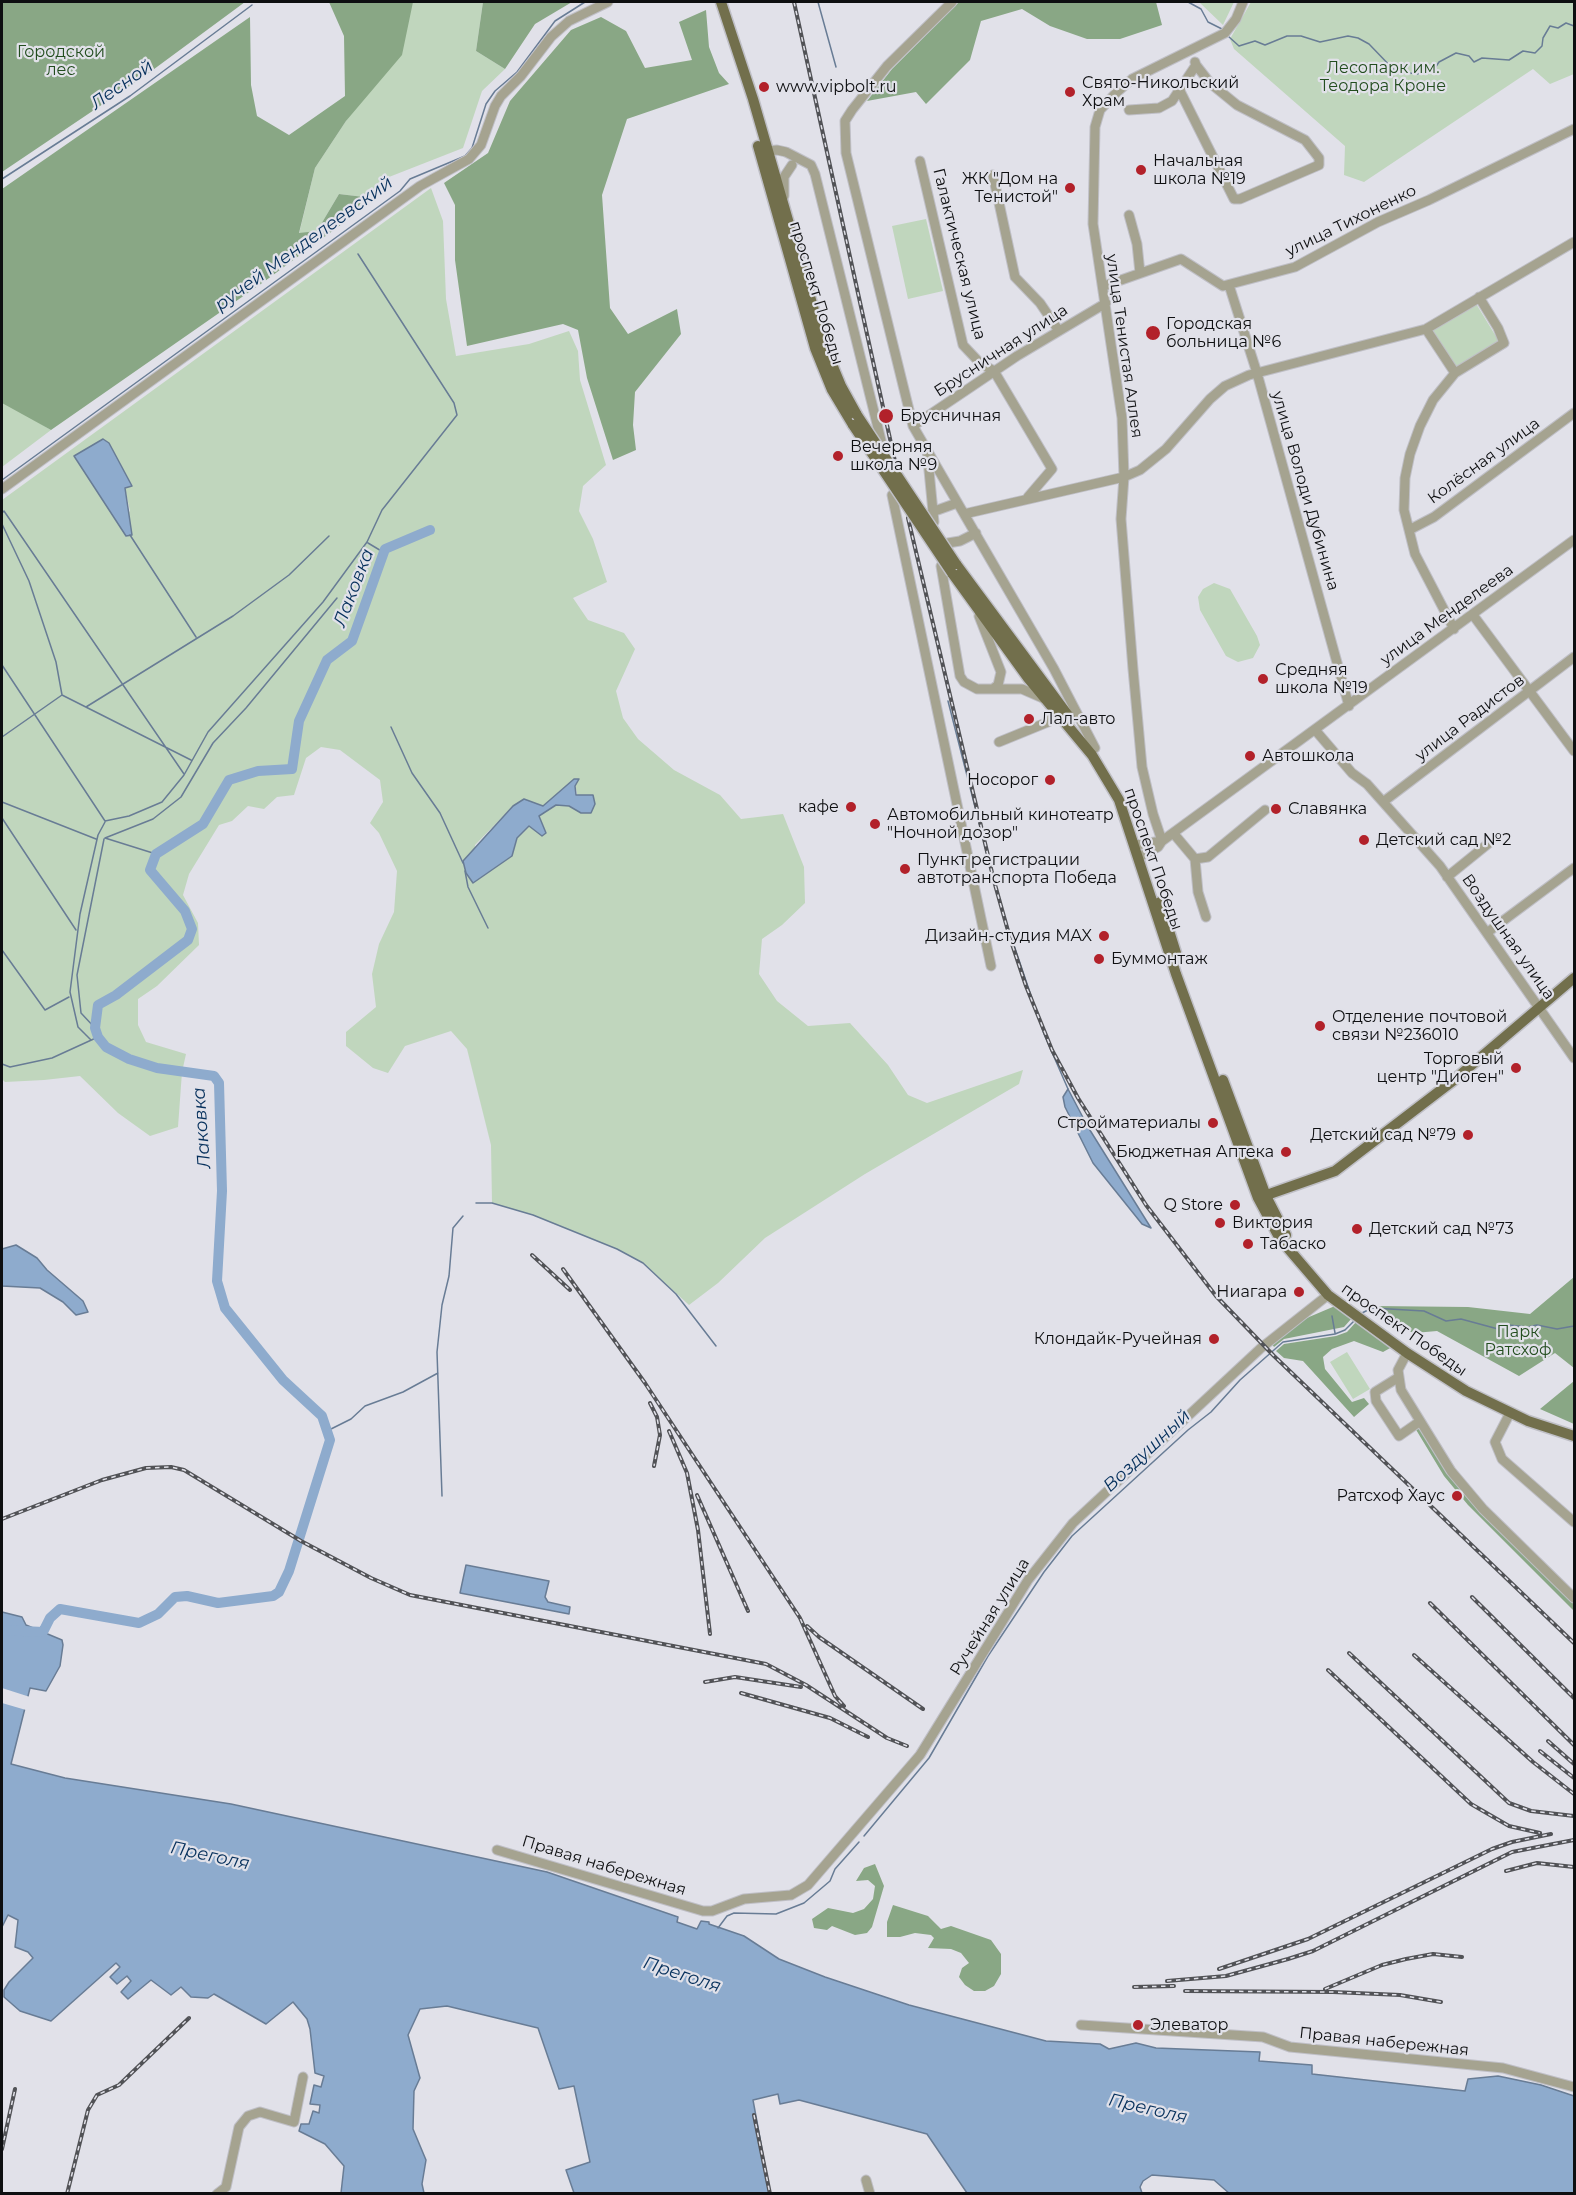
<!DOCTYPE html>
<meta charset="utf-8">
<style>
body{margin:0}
#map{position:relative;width:1576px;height:2195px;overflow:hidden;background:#e1e1e9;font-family:Montserrat,sans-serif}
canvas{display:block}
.frame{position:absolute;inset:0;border:3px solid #0e0f11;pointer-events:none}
</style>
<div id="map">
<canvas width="1576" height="2195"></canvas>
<div class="frame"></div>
</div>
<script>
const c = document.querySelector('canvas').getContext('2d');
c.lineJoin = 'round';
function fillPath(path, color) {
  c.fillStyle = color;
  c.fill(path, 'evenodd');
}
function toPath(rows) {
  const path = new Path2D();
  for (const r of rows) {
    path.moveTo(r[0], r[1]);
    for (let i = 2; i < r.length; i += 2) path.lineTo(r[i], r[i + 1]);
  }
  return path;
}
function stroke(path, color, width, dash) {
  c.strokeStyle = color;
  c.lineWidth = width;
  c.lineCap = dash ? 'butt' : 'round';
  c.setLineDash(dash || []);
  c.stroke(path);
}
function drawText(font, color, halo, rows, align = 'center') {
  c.font = font + ' Montserrat,sans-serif';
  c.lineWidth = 4.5;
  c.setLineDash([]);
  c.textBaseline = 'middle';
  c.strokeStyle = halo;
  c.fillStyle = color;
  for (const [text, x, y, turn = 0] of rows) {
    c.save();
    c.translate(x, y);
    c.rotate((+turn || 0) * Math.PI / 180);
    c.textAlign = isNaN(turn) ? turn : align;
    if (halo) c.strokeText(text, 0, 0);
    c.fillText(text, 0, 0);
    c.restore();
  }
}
const green = toPath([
 [413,2,483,2,476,51,505,69,482,91,463,148,389,177,364,197,339,194,317,231,299,234,315,168,346,121],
 [1199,2,1234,2,1223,25],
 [1251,2,1574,2,1574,74,1550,84,1533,69,1364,182,1344,175,1345,146,1234,49,1230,39],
 [431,188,443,221,446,299,456,356,529,344,569,331,578,351,580,380,606,465,583,486,579,511,593,539,607,582,573,598,588,620,624,633,635,649,616,691,623,718,638,739,674,770,720,795,741,819,783,814,804,867,805,903,782,925,762,939,759,974,777,1001,808,1026,850,1023,888,1065,908,1095,927,1103,1023,1070,1019,1084,865,1174,765,1238,718,1283,689,1305,643,1263,617,1249,533,1215,492,1203,491,1145,467,1049,451,1031,405,1046,388,1073,373,1068,346,1046,346,1032,376,1007,372,974,379,944,394,912,397,871,379,833,370,823,383,802,380,780,340,750,321,747,306,758,294,795,277,797,264,809,248,806,232,821,219,825,189,874,183,895,198,923,199,945,157,986,138,999,138,1025,146,1042,186,1054,182,1072,178,1127,150,1136,118,1113,80,1076,44,1080,5,1082,2,1079,2,500],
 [103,439,109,443,132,485,125,488,130,511,119,523,74,456],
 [574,779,581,813,569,806,556,805,539,815,546,833,542,836,530,826,517,838,512,856,473,882,475,845,513,806,524,799,543,806],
 [926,219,943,291,908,299,892,226],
 [1475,302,1500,343,1457,370,1431,329],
 [4,402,51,430,2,467,2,403],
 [1214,583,1230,589,1257,636,1260,645,1253,658,1238,662,1226,656,1200,610,1198,597,1203,589],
 [1347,1352,1370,1389,1353,1399,1330,1362]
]);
const forest = toPath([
 [2,2,245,2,146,75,2,172],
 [329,2,413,2,402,55,346,121,315,168,299,233,317,231,339,194,364,197,354,215,265,281,51,430,2,403,2,189,250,17,251,85,257,116,289,135,345,96,344,36],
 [483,2,572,2,535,24,505,69,476,51],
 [959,2,1156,2,1162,25,1120,39,1087,39,1050,26,1022,9,981,21,970,60,926,104,916,92,867,101,892,69],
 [706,10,709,47,719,73,729,84,627,119,602,195,610,308,628,334,677,309,681,334,635,392,633,425,636,450,613,460,587,378,578,330,563,324,467,346,455,260,455,205,444,183,488,153,510,101,571,30,601,17,626,31,645,68,692,60,679,22],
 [1574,1277,1574,1368,1555,1353,1519,1376,1437,1331,1414,1333,1386,1322,1375,1306,1468,1307,1530,1314],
 [1335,1306,1352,1318,1344,1327,1284,1339,1274,1347,1272,1344,1302,1320],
 [1356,1322,1392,1347,1383,1352,1354,1341,1332,1349,1323,1357,1325,1369,1352,1402,1364,1398,1369,1404,1354,1417,1303,1361,1284,1358,1276,1351,1284,1344,1336,1336,1347,1332],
 [1574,1381,1574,1424,1540,1409],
 [1419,1425,1449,1473,1574,1601,1574,1611,1468,1505,1444,1476,1415,1428],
 [875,1864,884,1886,872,1927,867,1933,855,1935,832,1926,827,1930,814,1928,812,1919,828,1908,853,1913,864,1909,873,1899,875,1886,868,1880,856,1881,864,1868],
 [893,1905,928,1916,941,1929,951,1926,991,1940,1001,1954,1001,1974,994,1986,985,1991,974,1991,965,1985,959,1977,962,1968,969,1963,961,1953,951,1949,928,1948,934,1938,931,1935,915,1933,900,1937,887,1937,887,1922]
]);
const water = toPath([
 [103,439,109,443,132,486,125,488,132,535,126,536,74,456,103,439],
 [574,779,579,779,575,786,576,795,593,795,595,804,591,813,581,813,569,806,556,805,539,816,546,833,542,836,529,826,517,838,512,856,473,883,466,873,463,861,513,806,524,799,543,806,574,779],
 [1068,1089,1088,1127,1151,1228,1142,1224,1093,1163,1065,1107,1063,1097,1068,1089],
 [16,1245,37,1258,47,1270,83,1301,88,1312,76,1315,63,1302,40,1288,2,1286,2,1249,16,1245],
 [466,1565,549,1581,545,1597,548,1602,570,1607,569,1614,460,1593,466,1565],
 [2,1612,22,1617,26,1625,62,1640,63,1645,60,1666,46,1691,30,1688,11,1764,65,1778,231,1804,547,1872,678,1917,677,1922,697,1929,701,1921,709,1922,709,1924,744,1936,779,1959,825,1977,909,2005,1046,2041,1100,2044,1109,2049,1136,2043,1156,2048,1260,2052,1259,2061,1312,2065,1312,2074,1465,2091,1468,2079,1498,2076,1541,2085,1574,2096,1574,2193,1230,2194,1214,2180,1152,2175,1143,2181,1140,2187,1142,2193,967,2193,927,2134,799,2100,780,2104,778,2094,753,2100,770,2193,574,2193,566,2170,590,2162,574,2086,559,2089,538,2028,447,2006,420,2009,408,2035,420,2078,414,2091,413,2129,426,2160,422,2184,424,2193,341,2193,344,2166,325,2144,299,2131,301,2124,309,2124,313,2111,319,2113,320,2105,310,2104,314,2085,321,2087,324,2076,315,2073,310,2029,307,2019,293,2002,266,2024,214,1994,208,1998,191,1997,181,1987,171,1995,151,1980,128,1999,121,1992,131,1981,127,1976,117,1984,110,1977,120,1967,116,1963,51,2021,20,2011,4,1997,4,1990,9,1982,33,1958,28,1952,15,1947,18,1920,8,1915,2,1927,2,1612]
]);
const pier = toPath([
 [2,1688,30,1697,26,1710,2,1703]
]);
const stream = toPath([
 [818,2,836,67],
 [1188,2,1201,9,1208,22,1222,29],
 [1228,36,1239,46,1255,41,1265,45,1287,36,1301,36,1320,42,1348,36,1358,38,1369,44,1395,71,1417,74,1435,68,1439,62,1456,53,1469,56,1474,62,1482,58,1509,60,1523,51,1535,53,1542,46,1543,38,1550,26,1558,28,1566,23,1574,26],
 [2,179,130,96,252,5],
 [2,480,400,191,410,179,465,156,472,148,486,104,495,91,517,72,555,21,585,2],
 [2,513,4,511,184,774],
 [2,524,29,581,56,662,62,695],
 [130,535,196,637],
 [368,543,383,552],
 [2,665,105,821,129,816,162,802,184,775,208,732,323,602,367,542,382,510,457,415,454,403,358,254],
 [948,701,999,901,1044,1034,1068,1089],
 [86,707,233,616,289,575,329,536],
 [391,727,412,773,440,813,463,863],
 [2,737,62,695,191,760],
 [2,802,96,839],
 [2,818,76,930],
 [156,854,105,838,153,819,181,797,213,743,246,708,337,598],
 [465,871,468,887,488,928],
 [2,950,45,1010,69,997],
 [95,1028,81,1013,77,975,104,839],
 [91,1040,78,1027,70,992,80,914,98,835,105,822],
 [2,1064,10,1067,52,1058,98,1037],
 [476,1203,492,1203,533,1215,617,1249,643,1263,676,1294,716,1346],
 [1362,1313,1372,1308,1424,1311,1446,1321,1461,1319,1498,1329,1508,1325,1528,1327,1537,1325,1557,1329,1574,1326],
 [1332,1316,1335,1333],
 [327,1431,351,1419,365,1406,403,1392,438,1373],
 [442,1496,437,1352,442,1305,449,1276,453,1228,463,1216],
 [864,1836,929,1758,988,1656,1044,1572,1072,1536,1188,1430,1211,1412,1240,1380,1283,1342,1335,1334,1345,1330,1354,1321],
 [718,1928,727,1916,734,1913,776,1914,804,1903,830,1881,835,1869,859,1842]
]);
const river = toPath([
 [2,1630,43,1632,50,1618,60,1609,139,1623,158,1614,175,1597,187,1596,218,1603,273,1596,279,1592,289,1571,330,1440,322,1416,283,1380,225,1308,217,1281,222,1191,219,1083,214,1076,157,1068,129,1059,106,1047,98,1037,95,1028,98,1005,116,995,188,940,192,929,185,911,150,870,156,854,203,824,229,780,258,771,292,769,299,721,327,660,352,641,385,549,430,530]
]);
const minor = toPath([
 [952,2,887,66,852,110,845,121,846,153,913,426,1054,669,1095,748],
 [1180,91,1234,199,1240,199,1319,165,1319,158,1305,140,1237,105,1210,83,1196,65],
 [1129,110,1159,108,1172,101,1196,65,1195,62],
 [767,151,777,150,786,152,811,165,815,174,882,444],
 [920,161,963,345,980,363,994,371,1052,469,1028,497],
 [993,175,1015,277,1040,303,1059,331],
 [784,196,784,177,792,165],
 [1129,215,1137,244,1140,273],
 [1229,285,1257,373,1349,706],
 [1104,286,1181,259,1223,286,1295,267,1378,222,1429,200,1574,129],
 [1426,329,1455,373,1433,400,1420,426,1410,454,1405,478,1404,510,1415,554,1454,629],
 [1455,373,1504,343,1498,328,1479,297],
 [913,426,1017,356,1106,303],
 [927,450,934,522],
 [2,489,420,186,469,159,481,145,495,106,501,96,521,76,551,37,569,21,608,2],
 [892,495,991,966],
 [932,512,957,503],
 [964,514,1124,477,1140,470,1166,449,1210,399,1225,386,1249,375,1426,329,1574,242],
 [1409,530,1434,517,1574,413],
 [948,543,960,541,976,533],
 [941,566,960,676,964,682,977,689,1022,689,1045,699],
 [1473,615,1574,751],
 [979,616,1001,672,998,685,994,688],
 [1316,731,1352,773,1367,784,1440,866,1574,1058],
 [999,742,1048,722,1057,713],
 [1383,802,1574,657],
 [1174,834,1195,859,1208,857,1265,810],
 [1162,841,1153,814,1142,767,1133,669,1121,519,1124,477,1122,418,1093,224,1095,127,1100,110,1115,94,1132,79,1225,33,1236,19,1243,2],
 [1135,845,1162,841],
 [1139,857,1158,847,1162,841,1574,540],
 [1195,859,1198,892,1206,917],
 [1447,877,1489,843],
 [1488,932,1574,868],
 [1407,1353,1398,1370,1401,1390,1451,1471,1483,1509,1574,1598],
 [1399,1377,1375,1392,1376,1401,1399,1436,1419,1422],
 [1510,1413,1495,1442,1502,1459,1574,1522],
 [497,1850,703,1911,712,1911,744,1899,791,1895,808,1885,920,1755,1028,1580,1073,1523,1261,1348,1328,1295],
 [1081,2025,1263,2037,1290,2047,1503,2068,1574,2087],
 [866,2180,870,2194],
 [217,2194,226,2187,239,2127,248,2116,260,2112,294,2122,303,2077]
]);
const major = toPath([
 [721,2,753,99,824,345,841,386,857,415],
 [758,146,815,348,832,390,853,425],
 [956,564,1070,718],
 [952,573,1028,678,1092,755,1119,800,1176,974,1258,1198,1280,1239,1328,1295,1407,1353,1466,1391,1528,1421,1574,1436],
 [1160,902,1176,953],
 [1223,1080,1266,1196,1286,1235],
 [1261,1197,1335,1171,1454,1080,1574,978]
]);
const rail = toPath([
 [794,2,896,466],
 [908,518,994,881,1010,938,1026,986,1052,1050,1078,1098,1146,1205,1216,1296,1274,1356,1574,1643],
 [532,1255,570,1290],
 [563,1269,645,1383,800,1618,835,1696,844,1706],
 [650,1403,657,1417,660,1435,654,1466],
 [669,1431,687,1473,698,1530,710,1634],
 [697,1495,748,1611],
 [2,1519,102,1480,146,1468,171,1467,184,1470,301,1541,371,1578,410,1595,766,1664,806,1685,887,1738,907,1746],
 [1472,1597,1574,1698],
 [1430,1603,1574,1745],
 [807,1626,819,1637,923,1709],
 [1349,1653,1509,1803,1531,1811,1574,1816],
 [1414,1655,1533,1762,1574,1794],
 [1328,1670,1471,1804,1509,1826,1540,1833],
 [705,1682,735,1677,801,1687],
 [741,1693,830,1718,868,1737],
 [1548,1741,1574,1764],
 [1540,1751,1574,1778],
 [1506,1871,1537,1863,1574,1867],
 [1219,1969,1308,1939,1492,1849,1512,1842,1551,1834],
 [1167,1981,1226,1976,1288,1959,1313,1951,1512,1852,1574,1840],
 [1134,1987,1174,1986],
 [1325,1989,1382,1965,1406,1959,1433,1954,1462,1957],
 [1185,1991,1333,1992,1400,1995,1441,2002],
 [754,2115,770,2194],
 [2,2149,15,2089],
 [67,2194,88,2110,97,2095,119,2085,189,2018]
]);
const majorBridge = toPath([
 [857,415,956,564],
 [853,425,952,573]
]);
const markers = [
 [764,87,6,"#b2212a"],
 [1070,92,6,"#b2212a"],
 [1141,170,6,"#b2212a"],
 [1070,188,6,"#b2212a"],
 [1153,333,8,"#b2212a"],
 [886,416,8,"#b2212a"],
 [838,456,6,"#b2212a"],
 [1263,679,6,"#b2212a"],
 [1029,719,6,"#b2212a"],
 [1250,756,6,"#b2212a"],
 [1050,780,6,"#b2212a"],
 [851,807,6,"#b2212a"],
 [1276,809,6,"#b2212a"],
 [875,824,6,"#b2212a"],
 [1364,840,6,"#b2212a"],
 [905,869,6,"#b2212a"],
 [1104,936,6,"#b2212a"],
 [1099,959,6,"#b2212a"],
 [1320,1026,6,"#b2212a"],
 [1516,1068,6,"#b2212a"],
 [1213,1123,6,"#b2212a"],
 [1468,1135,6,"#b2212a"],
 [1286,1152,6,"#b2212a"],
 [1235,1205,6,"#b2212a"],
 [1220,1223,6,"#b2212a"],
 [1357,1229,6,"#b2212a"],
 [1248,1244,6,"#b2212a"],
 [1299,1292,6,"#b2212a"],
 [1214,1339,6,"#b2212a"],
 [1457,1496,6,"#b2212a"],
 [1138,2025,6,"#b2212a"]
];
const parkNames = [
 ["Городской",61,52],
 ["лес",61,70],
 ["Лесопарк им.",1383,68],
 ["Теодора Кроне",1383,86],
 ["Парк",1518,1332],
 ["Ратсхоф",1518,1350]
];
const poiNames = [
 ["Свято-Никольский",1082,83],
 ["Храм",1082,101],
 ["www.vipbolt.ru",776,87],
 ["Начальная",1153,161],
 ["школа №19",1153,179],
 ["ЖК \"Дом на",1058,179,"right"],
 ["Тенистой\"",1058,197,"right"],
 ["Городская",1166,324],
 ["больница №6",1166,342],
 ["Брусничная",900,416],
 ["Вечерняя",850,447],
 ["школа №9",850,465],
 ["Средняя",1275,670],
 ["школа №19",1275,688],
 ["Лал-авто",1041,719],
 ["Автошкола",1262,756],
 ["Носорог",1038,780,"right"],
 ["кафе",839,807,"right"],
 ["Славянка",1288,809],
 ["Автомобильный кинотеатр",887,815],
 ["\"Ночной дозор\"",887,833],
 ["Детский сад №2",1376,840],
 ["Пункт регистрации",917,860],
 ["автотранспорта Победа",917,878],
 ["Дизайн-студия МAX",1092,936,"right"],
 ["Буммонтаж",1111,959],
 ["Отделение почтовой",1332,1017],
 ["связи №236010",1332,1035],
 ["Торговый",1504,1059,"right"],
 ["центр \"Диоген\"",1504,1077,"right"],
 ["Стройматериалы",1201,1123,"right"],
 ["Детский сад №79",1456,1135,"right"],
 ["Бюджетная Аптека",1274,1152,"right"],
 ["Q Store",1223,1205,"right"],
 ["Виктория",1232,1223],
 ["Детский сад №73",1369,1229],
 ["Табаско",1260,1244],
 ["Ниагара",1287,1292,"right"],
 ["Клондайк-Ручейная",1202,1339,"right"],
 ["Ратсхоф Хаус",1445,1496,"right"],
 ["Элеватор",1150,2025]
];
const streetNames = [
 ["улица Тихоненко",1351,221,-26],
 ["Галактическая улица",959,254,76],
 ["проспект Победы",816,293,73],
 ["улица Тенистая Аллея",1124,346,82],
 ["Брусничная улица",1001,351,-33],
 ["Колёсная улица",1484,461,-36],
 ["улица Володи Дубинина",1305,491,74],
 ["улица Менделеева",1447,615,-36],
 ["улица Радистов",1470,718,-37],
 ["проспект Победы",1153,859,71],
 ["Воздушная улица",1508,937,55],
 ["проспект Победы",1404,1330,35],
 ["Ручейная улица",990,1617,-58],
 ["Правая набережная",604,1866,17],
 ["Правая набережная",1384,2042,6]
];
const waterNames = [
 ["Лесной",122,85,-35],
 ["ручей Менделеевский",304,244,-36],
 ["Лаковка",354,588,-69],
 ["Лаковка",202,1128,-94],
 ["Воздушный",1147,1451,-43],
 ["Преголя",210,1856,12],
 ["Преголя",682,1975,18],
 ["Преголя",1148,2109,13]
];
fillPath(green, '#c0d6bd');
fillPath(forest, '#89a785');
fillPath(water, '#8eabcd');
stroke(water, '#687c95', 1.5);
fillPath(pier, '#e1e1e9');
stroke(stream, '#687c95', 1.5);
stroke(river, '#8eabcd', 10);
stroke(minor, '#bfbfc6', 11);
stroke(major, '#bfbfc6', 13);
stroke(minor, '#a5a390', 9);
stroke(major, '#726f4c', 10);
stroke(rail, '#515256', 4);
stroke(rail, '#e1e1e9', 1.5, [4.5]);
stroke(majorBridge, '#bfbfc6', 13, []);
stroke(majorBridge, '#726f4c', 10);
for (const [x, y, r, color] of markers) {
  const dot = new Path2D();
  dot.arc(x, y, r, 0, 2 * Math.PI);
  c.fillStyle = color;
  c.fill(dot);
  stroke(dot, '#e1e1e9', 2);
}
drawText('16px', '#224d1e', '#e1e1e9', parkNames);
drawText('16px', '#0e0f11', '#e1e1e9', poiNames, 'left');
drawText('16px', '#0e0f11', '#e1e1e9', streetNames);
drawText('italic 18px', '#06305c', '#e1e1e9', waterNames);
</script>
